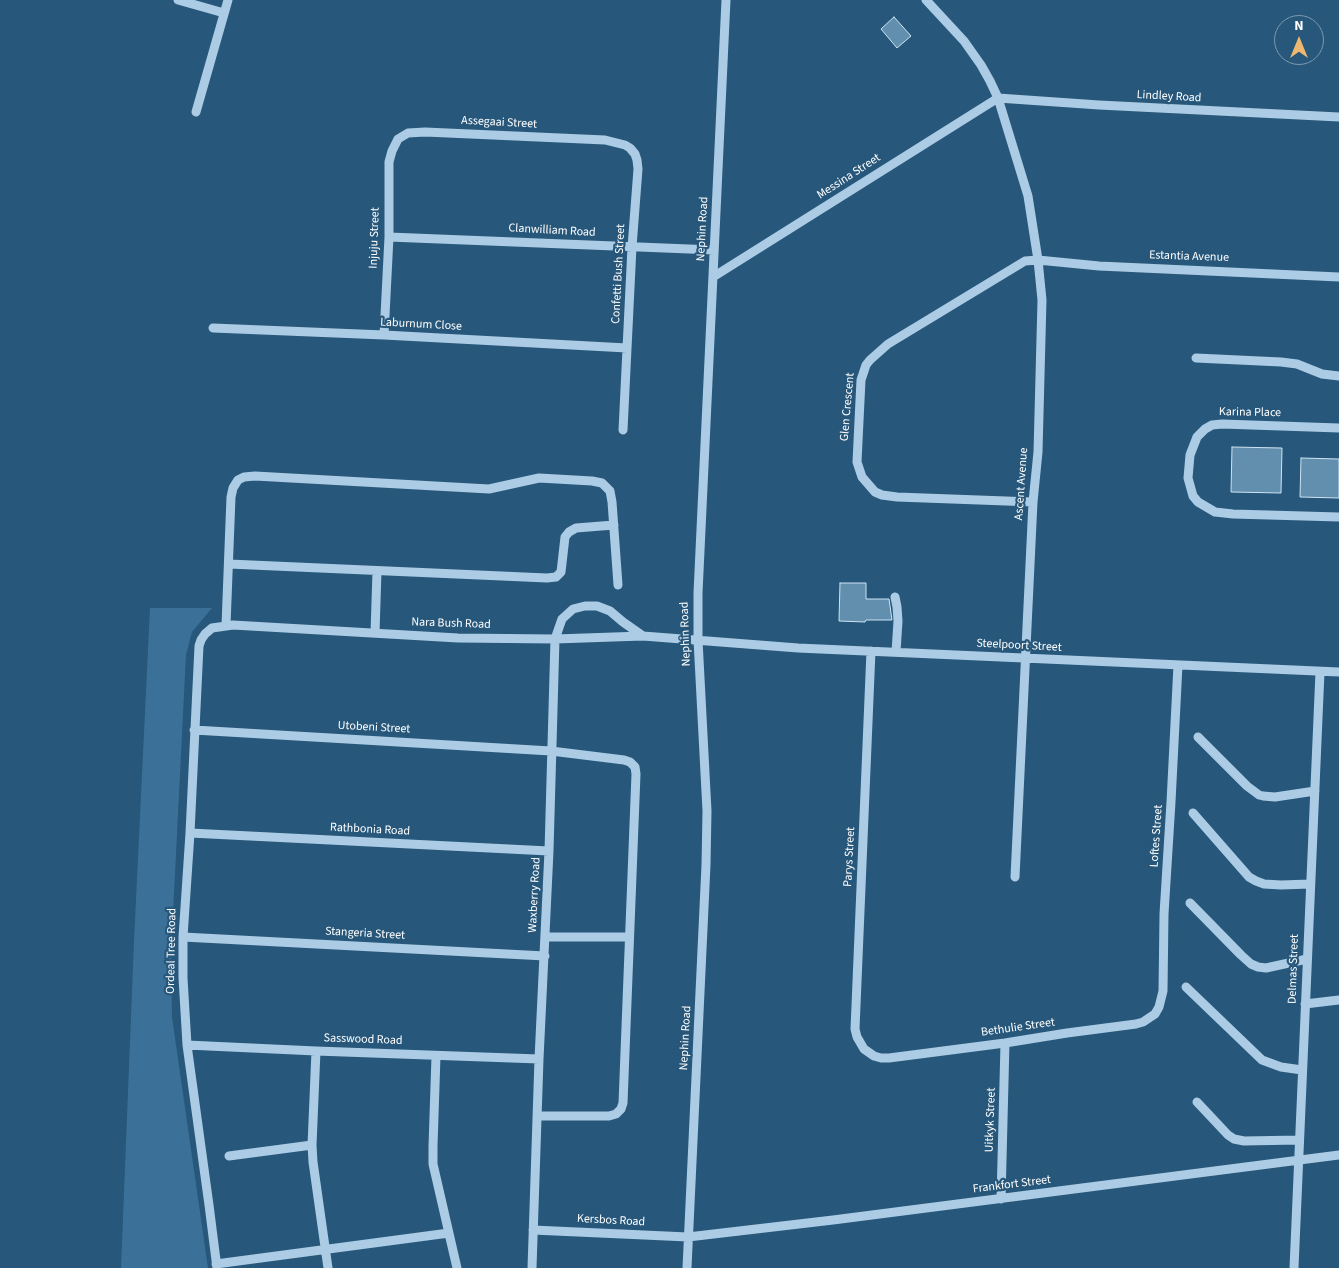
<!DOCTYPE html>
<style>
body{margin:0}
#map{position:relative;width:1339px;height:1268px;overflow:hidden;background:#27577a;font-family:"Source Sans 3",sans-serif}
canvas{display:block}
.north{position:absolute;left:1274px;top:15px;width:50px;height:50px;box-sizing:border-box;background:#27577a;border:1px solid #7d9aaf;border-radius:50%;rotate:0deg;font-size:14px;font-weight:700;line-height:20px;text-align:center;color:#fff}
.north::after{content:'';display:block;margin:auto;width:18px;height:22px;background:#ecb771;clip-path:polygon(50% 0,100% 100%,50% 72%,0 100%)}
</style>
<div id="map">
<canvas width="1339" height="1268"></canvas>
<div class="north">N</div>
</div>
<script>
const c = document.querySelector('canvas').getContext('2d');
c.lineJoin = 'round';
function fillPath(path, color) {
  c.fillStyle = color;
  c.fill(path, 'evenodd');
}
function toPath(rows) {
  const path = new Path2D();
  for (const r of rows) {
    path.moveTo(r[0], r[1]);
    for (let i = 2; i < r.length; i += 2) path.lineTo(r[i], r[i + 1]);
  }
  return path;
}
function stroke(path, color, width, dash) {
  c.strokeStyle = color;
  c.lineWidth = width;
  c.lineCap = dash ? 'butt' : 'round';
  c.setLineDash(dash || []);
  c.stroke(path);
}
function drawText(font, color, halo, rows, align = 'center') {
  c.font = font + ' "Source Sans 3",sans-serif';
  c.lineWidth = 4.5;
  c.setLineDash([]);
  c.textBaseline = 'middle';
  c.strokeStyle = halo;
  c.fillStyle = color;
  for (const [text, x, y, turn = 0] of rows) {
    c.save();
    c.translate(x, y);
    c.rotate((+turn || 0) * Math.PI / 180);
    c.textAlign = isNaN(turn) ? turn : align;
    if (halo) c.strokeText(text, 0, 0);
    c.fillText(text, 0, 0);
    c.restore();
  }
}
const green = toPath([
 [150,608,212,608,192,632,186,655,171,953,172,1017,208,1268,121,1268,134,941]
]);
const building = toPath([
 [894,17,911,36,897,48,881,29,894,17],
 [1232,447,1282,448,1281,493,1231,492,1232,447],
 [1301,458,1339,459,1339,498,1300,497,1301,458],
 [840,583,866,583,866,599,889,599,892,620,866,620,865,622,839,621,840,583]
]);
const minor = toPath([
 [178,0,224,13],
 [926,0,964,41,981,65,990,81,998,98,1028,196,1038,260,1042,300,1038,452,1033,502,1015,877],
 [998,98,1099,105,1339,117],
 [196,112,228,0],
 [389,237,714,250],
 [713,277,998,98],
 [213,328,384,335,627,348],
 [384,335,389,237,389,162,392,151,398,139,408,133,425,132,605,140,625,145,630,148,635,154,637,160,638,169,632,247,623,430],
 [1196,358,1281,362,1297,364,1322,374,1339,376],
 [1339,428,1222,424,1212,425,1205,429,1197,437,1190,455,1188,478,1193,496,1198,502,1215,512,1233,514,1339,517],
 [1033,502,897,497,882,495,875,492,862,477,857,462,861,380,866,365,870,360,888,344,1025,261,1038,260,1099,266,1339,277],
 [229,564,547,578,556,577,561,572,565,537,569,532,576,528,614,525],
 [895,597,897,607,898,621,896,652],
 [226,625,231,497,233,488,238,480,244,477,255,476,489,489,539,478,592,481,602,483,610,491,612,502,618,585],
 [375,633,377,571],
 [871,651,855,1029,857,1037,864,1049,874,1056,881,1058,889,1058,1005,1043,1067,1033,1136,1024,1143,1022,1155,1014,1159,1007,1163,991,1164,914,1171,802,1178,665],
 [194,730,551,751,624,760,630,762,635,767,636,774,623,1103,621,1109,616,1114,609,1116,537,1116],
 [1198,737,1247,786,1259,795,1263,796,1275,797,1315,791],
 [1193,813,1249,877,1256,881,1264,884,1281,885,1310,884],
 [190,833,549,851],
 [1190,903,1241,955,1251,964,1258,967,1266,968,1307,959],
 [183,937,545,956],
 [545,937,629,937],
 [1186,987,1262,1060,1281,1067,1302,1070],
 [1305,1004,1339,1000],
 [187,1045,316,1051,539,1059],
 [316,1051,312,1145,313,1162,328,1268],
 [436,1056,433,1146,433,1164,457,1268],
 [1197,1102,1228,1135,1234,1139,1244,1141,1299,1140],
 [229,1156,312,1145],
 [1001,1199,1005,1043],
 [533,1230,688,1237,833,1220,1339,1155],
 [216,1264,449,1233],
 [217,1268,209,1205,187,1045,183,978,183,937,190,833,199,646,201,640,205,634,212,628,233,625,458,638,555,639,643,636,798,648,1339,672],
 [532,1268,539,1059,549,851,555,639,562,619,573,609,585,606,597,606,610,611,623,622,643,636],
 [687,1268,706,865,707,811,698,640,698,593,726,0],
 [1294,1268,1320,672]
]);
const streetNames = [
 ["Lindley Road",1169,97,3],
 ["Assegaai Street",499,123,3],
 ["Messina Street",849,177,-33],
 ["Nephin Road",703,229,-87],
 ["Clanwilliam Road",552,231,3],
 ["Injuju Street",375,238,-88],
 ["Estantia Avenue",1189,257,2],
 ["Confetti Bush Street",619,274,-87],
 ["Laburnum Close",421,325,3],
 ["Glen Crescent",848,407,-85],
 ["Karina Place",1250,413,1],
 ["Ascent Avenue",1022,484,-86],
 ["Nara Bush Road",451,624,2],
 ["Nephin Road",686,634,-92],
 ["Steelpoort Street",1019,646,3],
 ["Utobeni Street",374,728,3],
 ["Rathbonia Road",370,830,3],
 ["Loftes Street",1157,836,-86],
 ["Parys Street",850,857,-87],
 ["Waxberry Road",535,895,-87],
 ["Stangeria Street",365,934,3],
 ["Ordeal Tree Road",172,951,-89],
 ["Delmas Street",1294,969,-88],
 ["Bethulie Street",1018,1028,-8],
 ["Nephin Road",686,1038,-87],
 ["Sasswood Road",363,1040,2],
 ["Uitkyk Street",991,1120,-88],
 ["Frankfort Street",1012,1185,-7],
 ["Kersbos Road",611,1221,3]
];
fillPath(green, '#3b7198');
fillPath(building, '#638fae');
stroke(building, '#cde4f3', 1);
stroke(minor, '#abcce4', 9);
drawText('12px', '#fff', '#27577a', streetNames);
</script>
